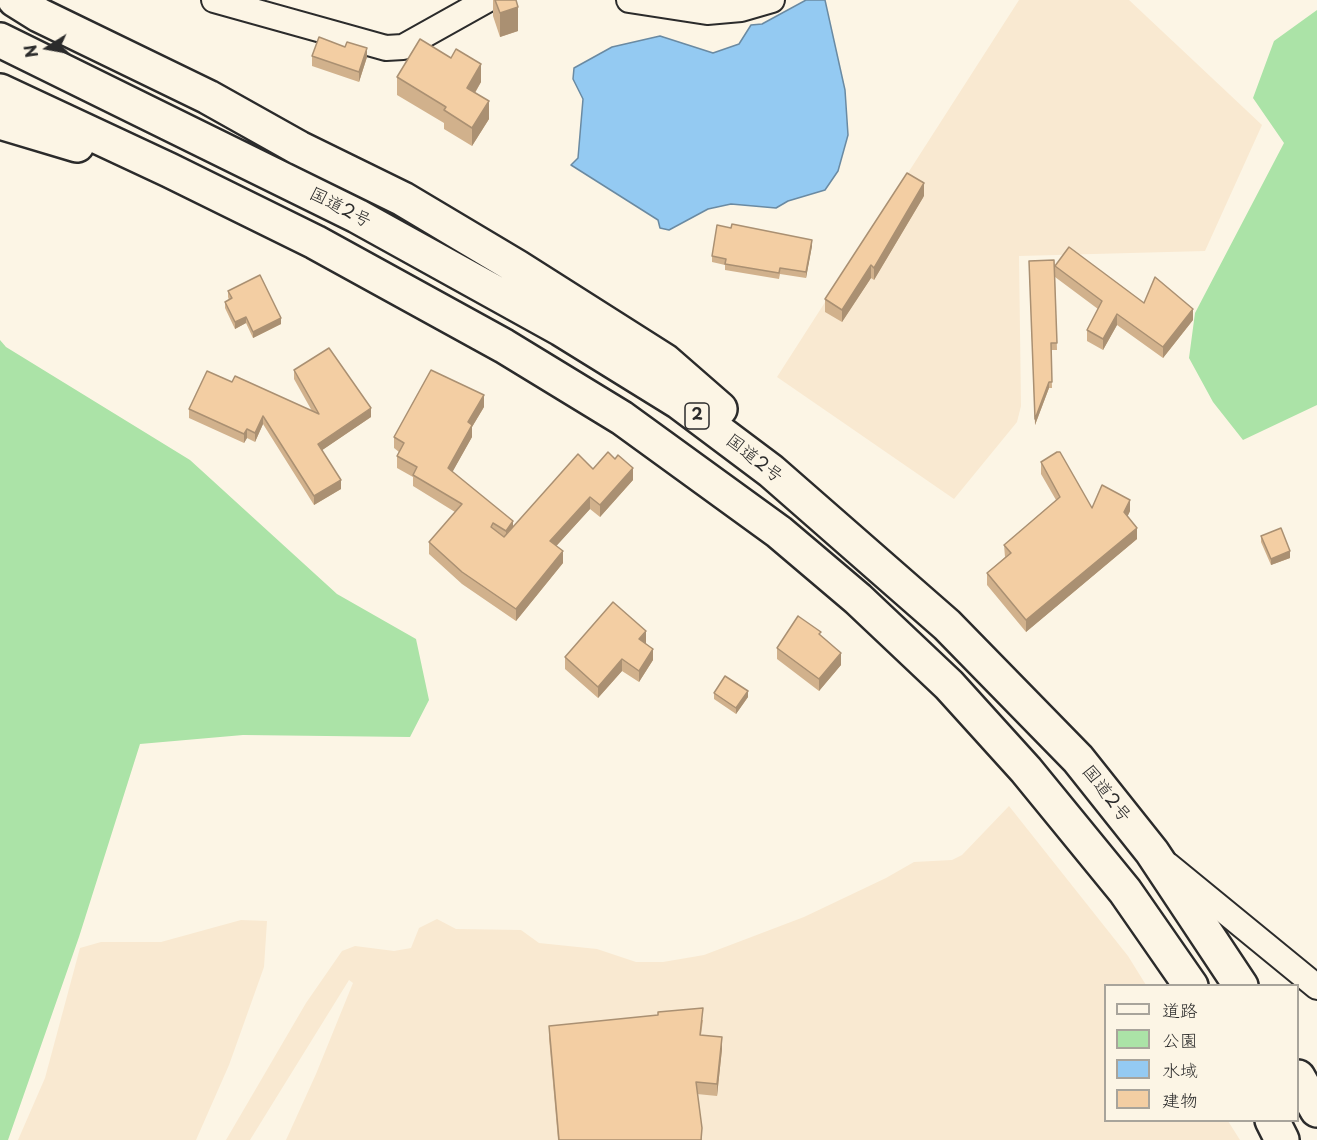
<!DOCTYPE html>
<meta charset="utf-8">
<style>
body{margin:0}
#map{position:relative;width:1317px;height:1140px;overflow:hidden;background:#fcf5e5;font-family:"Playpen Sans","Klee One",sans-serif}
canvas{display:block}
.legend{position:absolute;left:1104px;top:984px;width:195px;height:138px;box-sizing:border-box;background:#fcf5e5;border:2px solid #a8a49b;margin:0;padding:8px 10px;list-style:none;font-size:18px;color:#2b2b2b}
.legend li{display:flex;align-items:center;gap:12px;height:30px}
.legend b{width:30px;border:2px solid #a8a49b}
.north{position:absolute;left:18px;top:18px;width:60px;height:60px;-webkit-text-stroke:4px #fcf5e5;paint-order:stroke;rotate:259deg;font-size:16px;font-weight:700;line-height:24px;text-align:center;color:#2b2b2b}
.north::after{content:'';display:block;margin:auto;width:21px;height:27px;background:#2b2b2b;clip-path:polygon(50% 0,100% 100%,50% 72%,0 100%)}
</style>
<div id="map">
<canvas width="1317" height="1140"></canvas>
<ul class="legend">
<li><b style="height:8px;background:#fcf5e5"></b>道路</li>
<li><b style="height:16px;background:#abe3a7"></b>公園</li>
<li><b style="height:16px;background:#94caf2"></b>水域</li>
<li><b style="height:16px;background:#f3cea3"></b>建物</li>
</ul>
<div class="north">N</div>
</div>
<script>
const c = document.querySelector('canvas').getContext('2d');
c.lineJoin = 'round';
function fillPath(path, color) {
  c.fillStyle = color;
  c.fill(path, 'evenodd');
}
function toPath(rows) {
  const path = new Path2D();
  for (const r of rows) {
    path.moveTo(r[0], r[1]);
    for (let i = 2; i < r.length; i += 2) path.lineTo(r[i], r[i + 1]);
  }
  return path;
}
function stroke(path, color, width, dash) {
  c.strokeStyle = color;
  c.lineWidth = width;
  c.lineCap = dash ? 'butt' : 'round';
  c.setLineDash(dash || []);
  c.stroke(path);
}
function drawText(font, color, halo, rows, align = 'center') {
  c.font = font + ' "Playpen Sans","Klee One",sans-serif';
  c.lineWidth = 6;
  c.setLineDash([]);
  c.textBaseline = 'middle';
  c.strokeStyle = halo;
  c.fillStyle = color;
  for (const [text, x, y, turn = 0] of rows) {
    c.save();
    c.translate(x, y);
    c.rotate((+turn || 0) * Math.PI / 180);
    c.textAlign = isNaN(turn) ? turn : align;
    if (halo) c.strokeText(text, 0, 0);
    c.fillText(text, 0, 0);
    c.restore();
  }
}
const built = toPath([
 [1019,0,1129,0,1262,125,1205,251,1019,256,1021,406,1017,422,954,499,777,377],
 [1009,806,1128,956,1146,985,1106,986,1106,1120,1228,1121,1240,1140,286,1140,316,1074,353,983,349,980,250,1140,226,1140,306,1003,342,951,355,946,394,951,411,948,419,928,437,919,456,929,521,930,539,943,597,949,636,962,663,962,704,955,804,917,886,878,914,862,952,860,962,855],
 [241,920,267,921,264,967,229,1065,196,1140,18,1140,45,1078,80,948,101,942,161,942]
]);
const green = toPath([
 [1317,10,1317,405,1243,440,1213,402,1189,358,1195,313,1284,143,1253,98,1274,41],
 [0,340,6,347,190,460,337,594,416,639,429,700,410,737,243,735,140,744,79,937,8,1140,0,1140]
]);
const water = toPath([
 [806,0,825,0,845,90,848,135,838,171,825,190,788,201,776,208,731,204,708,209,669,230,660,228,658,220,571,165,578,158,583,99,573,79,574,68,612,47,660,36,713,53,739,44,751,25,762,24,806,0]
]);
const street = toPath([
 [214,0,386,48,403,47,487,0],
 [629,0,707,12,741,9,772,0],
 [1168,865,1317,987]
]);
const highway = toPath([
 [15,0,39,15,208,97,299,148,403,199,517,267,665,361,720,409],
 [0,40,357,216,561,329,679,402,771,471,947,625,1078,759,1152,852,1241,986],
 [0,91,169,170,315,242,504,346,622,418,779,532,858,599,949,685,1026,770,1125,891,1191,986],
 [0,122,77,145],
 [1298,1077,1317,1110],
 [1272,1120,1282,1140]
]);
const wall = toPath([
 [493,0,516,0,518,31,500,37,493,16],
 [312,56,367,57,359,82,312,66],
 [397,77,481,82,475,93,489,119,472,146,444,129,444,123,397,95],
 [924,196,874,280,871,278,842,322,825,312,825,299],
 [812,246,806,278,780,274,779,279,725,270,725,265,712,262,712,256],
 [1029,261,1055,266,1144,303,1193,320,1163,358,1117,325,1103,350,1087,341,1087,330,1098,309,1055,277,1057,350,1051,350,1052,388,1049,388,1035,425],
 [228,291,281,324,253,338,246,323,235,329,225,308,225,302,229,300,228,297],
 [294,370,371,417,322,450,341,489,314,505,263,424,255,442,247,438,244,443,189,418,189,409,232,382,312,411,294,379],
 [484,407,472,427,472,437,452,472,513,526,593,469,633,480,600,517,590,509,556,546,563,563,516,621,462,584,429,554,429,542,455,512,413,486,413,477,397,468,397,456,399,452,394,448,394,437],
 [1041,462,1092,508,1130,511,1127,517,1137,539,1026,632,987,585,987,573,1005,557,1004,545,1056,500,1041,474],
 [1261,536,1290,558,1271,565,1261,542],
 [821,636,841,665,819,691,777,659,777,648],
 [646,643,653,660,639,682,622,671,598,698,565,669,565,657],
 [714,693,748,697,736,714,714,699],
 [703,1020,701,1035,722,1049,717,1096,697,1094,702,1140,558,1140,549,1038,549,1026]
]);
const shadedWall = toPath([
 [518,7,518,31,500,37,500,13],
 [367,48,367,57,359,82,359,72],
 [481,64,481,82,467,106,467,88],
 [489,101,489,119,472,146,472,128],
 [924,183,924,196,874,280,874,268],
 [812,240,812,246,806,278,806,272],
 [871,265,871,278,842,322,842,310],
 [1193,309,1193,320,1163,358,1163,347],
 [1117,314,1117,325,1103,350,1103,339],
 [246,317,246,323,235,329,235,322],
 [281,318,281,324,253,338,253,332],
 [1049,382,1049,388,1035,425,1035,419],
 [484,395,484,407,472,427,472,437,448,480,448,468,468,422],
 [371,408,371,417,318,453,318,444],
 [263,416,263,424,255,442,255,433],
 [247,429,247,438,244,443,244,434],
 [633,468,633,480,600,517,600,505],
 [341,480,341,489,314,505,314,496],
 [590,497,590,509,550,553,550,541],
 [1130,500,1130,511,1124,524,1124,512],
 [513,521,513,533,506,543,506,531],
 [1137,528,1137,539,1026,632,1026,620],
 [563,551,563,563,516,621,516,609],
 [1290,551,1290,558,1271,565,1271,559],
 [646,631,646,643,639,651,639,639],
 [653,649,653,660,639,682,639,671],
 [841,653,841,665,819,691,819,679],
 [622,659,622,671,598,698,598,687],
 [748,691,748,697,736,714,736,708],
 [722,1037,722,1049,717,1096,717,1084]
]);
const building = toPath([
 [495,0,516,0,518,7,500,13,495,0],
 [319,37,345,47,347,42,367,48,359,72,312,56,319,37],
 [420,39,451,58,456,49,481,64,467,88,489,101,472,128,444,110,446,107,397,77,420,39],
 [907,173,924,183,874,268,871,265,842,310,825,299,907,173],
 [732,224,812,240,806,272,780,268,779,273,725,264,726,259,712,256,717,225,731,228,732,224],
 [1069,247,1144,303,1155,277,1193,309,1163,347,1117,314,1103,339,1087,330,1102,301,1055,266,1069,247],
 [1054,260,1057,343,1051,343,1052,382,1049,382,1035,419,1029,261,1054,260],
 [260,275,281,318,253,332,246,317,235,322,225,302,232,298,228,291,260,275],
 [329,348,371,408,318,444,341,480,314,496,263,416,255,433,247,429,244,434,189,409,207,371,232,382,235,376,319,414,294,370,329,348],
 [431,370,484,395,468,422,472,425,448,468,513,521,506,531,493,523,491,527,504,537,578,454,593,469,608,452,615,459,618,455,633,468,600,505,590,497,550,541,563,551,516,609,462,572,429,542,462,504,413,475,417,467,397,456,404,443,394,437,431,370],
 [1057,452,1060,452,1092,508,1102,485,1130,500,1124,512,1137,528,1026,620,987,573,1011,553,1004,545,1060,497,1041,462,1057,452],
 [1281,528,1290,551,1271,559,1261,536,1281,528],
 [613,602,646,631,639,639,653,649,639,671,622,659,598,687,565,657,613,602],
 [798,616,821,632,819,634,841,653,819,679,777,648,798,616],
 [725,676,748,691,736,708,714,693,725,676],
 [703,1008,700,1035,722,1037,717,1084,696,1082,702,1128,701,1140,559,1140,549,1026,658,1015,658,1012,703,1008]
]);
const shields = [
 [697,416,24]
];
const shieldNames = [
 ["2",697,416]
];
const streetNames = [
 ["国道2号",340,208,27],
 ["国道2号",754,459,38],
 ["国道2号",1106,794,52]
];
fillPath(built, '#f9e9d1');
fillPath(green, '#abe3a7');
fillPath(water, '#94caf2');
stroke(water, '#6a8aa2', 1.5);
stroke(street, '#2b2b2b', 28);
stroke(highway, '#2b2b2b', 38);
stroke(street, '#fcf5e5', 24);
stroke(highway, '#fcf5e5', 33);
fillPath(wall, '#d1b18c');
fillPath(shadedWall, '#aa9072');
fillPath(building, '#f3cea3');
stroke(building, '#aa9072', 1.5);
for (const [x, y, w] of shields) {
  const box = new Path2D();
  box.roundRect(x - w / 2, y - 13, w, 26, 4.5);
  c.fillStyle = '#fcf5e5';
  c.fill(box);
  stroke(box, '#2b2b2b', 1.5);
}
drawText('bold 16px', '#2b2b2b', null, shieldNames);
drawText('18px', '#2b2b2b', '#fcf5e5', streetNames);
</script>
